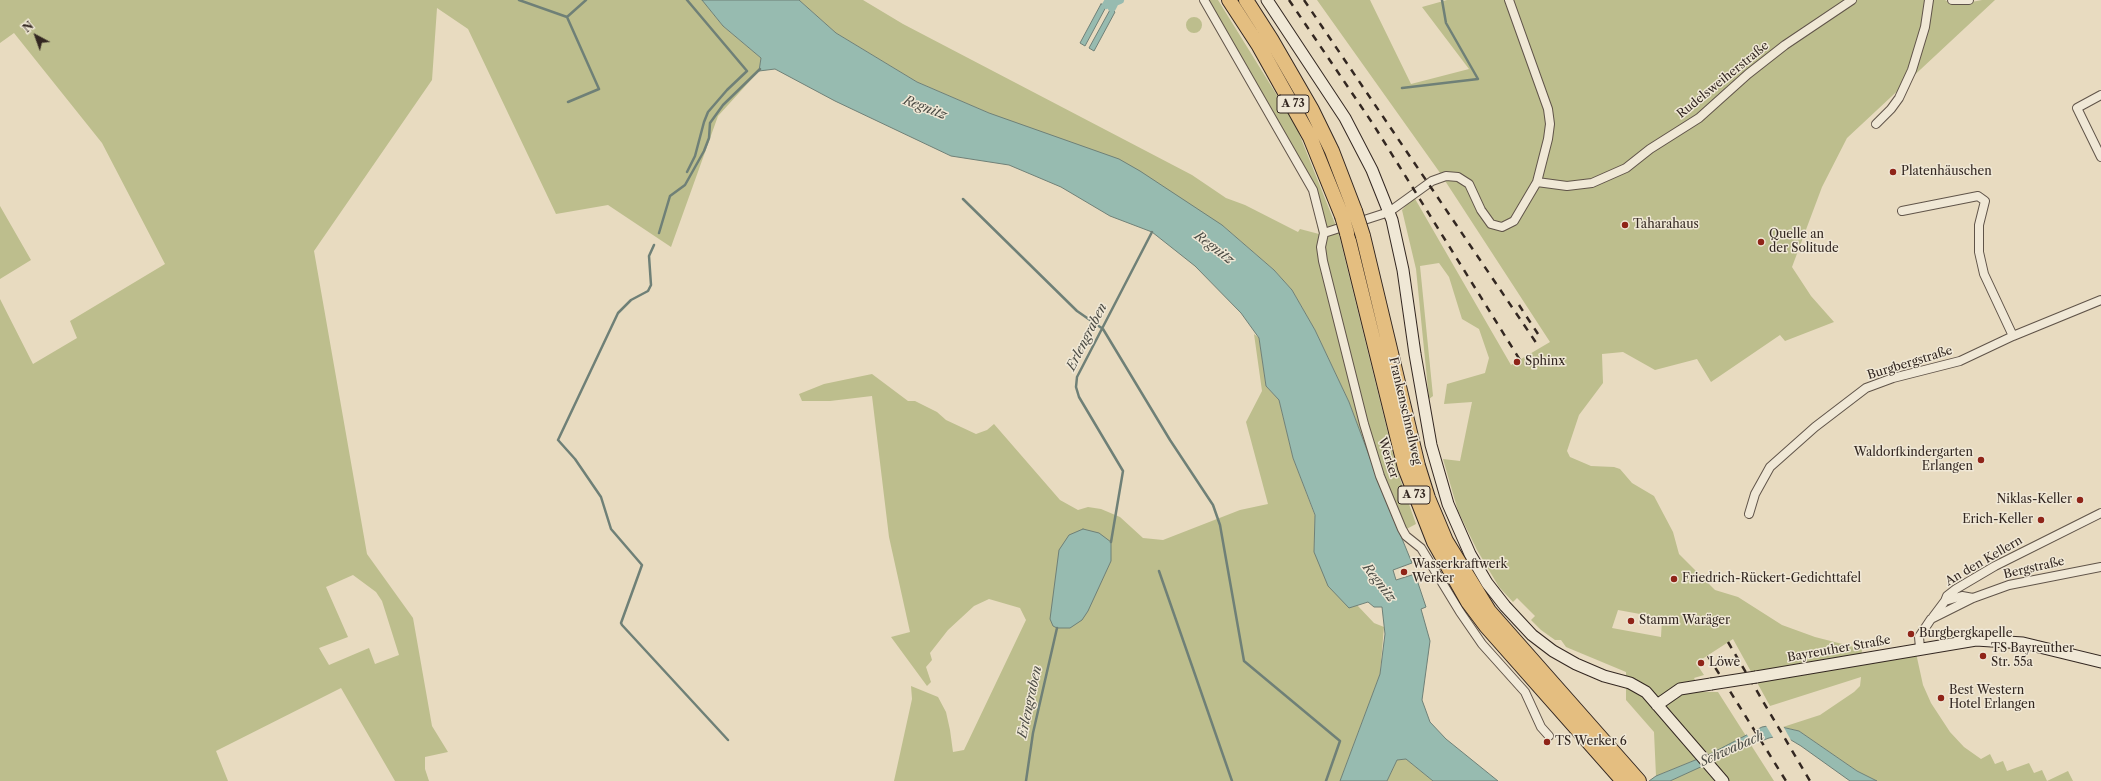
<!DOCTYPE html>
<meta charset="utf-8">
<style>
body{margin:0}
#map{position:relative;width:2101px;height:781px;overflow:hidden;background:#e8dbc0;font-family:"Libre Caslon Text",serif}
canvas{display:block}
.north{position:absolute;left:16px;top:16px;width:40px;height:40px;-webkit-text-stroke:3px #f0e8d6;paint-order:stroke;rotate:319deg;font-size:11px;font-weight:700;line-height:16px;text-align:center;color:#332721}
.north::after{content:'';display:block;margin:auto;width:14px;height:18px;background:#332721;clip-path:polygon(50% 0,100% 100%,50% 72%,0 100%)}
</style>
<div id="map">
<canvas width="2101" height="781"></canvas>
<div class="north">N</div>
</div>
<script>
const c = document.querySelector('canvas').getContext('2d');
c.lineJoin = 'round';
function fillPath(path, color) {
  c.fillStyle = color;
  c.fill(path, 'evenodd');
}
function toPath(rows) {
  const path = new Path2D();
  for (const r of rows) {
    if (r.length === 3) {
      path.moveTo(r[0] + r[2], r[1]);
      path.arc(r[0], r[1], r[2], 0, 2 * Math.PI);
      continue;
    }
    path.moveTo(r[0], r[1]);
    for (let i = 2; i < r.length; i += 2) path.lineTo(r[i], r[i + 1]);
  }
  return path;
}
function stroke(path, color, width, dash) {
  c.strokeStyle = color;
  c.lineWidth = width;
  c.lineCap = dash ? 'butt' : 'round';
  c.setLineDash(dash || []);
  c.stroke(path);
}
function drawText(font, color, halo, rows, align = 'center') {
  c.font = font + ' "Libre Caslon Text",serif';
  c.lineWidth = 3;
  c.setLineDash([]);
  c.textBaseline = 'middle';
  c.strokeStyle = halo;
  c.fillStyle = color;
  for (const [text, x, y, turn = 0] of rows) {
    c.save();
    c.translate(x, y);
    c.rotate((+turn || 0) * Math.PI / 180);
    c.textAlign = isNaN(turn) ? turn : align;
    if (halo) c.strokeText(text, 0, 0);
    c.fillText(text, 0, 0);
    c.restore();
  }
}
const green = toPath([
 [0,0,702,0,723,26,761,58,759,71,718,116,671,247,608,205,556,214,468,29,437,8,432,80,314,251,367,554,413,618,432,726,448,752,425,757,425,769,429,781,395,781,341,688,216,751,228,781,0,781,0,299,33,364,77,338,70,321,165,264,102,143,14,33,0,43],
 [353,575,376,592,382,601,399,655,375,664,369,648,329,665,319,648,348,637,326,587],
 [799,0,863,0,903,24,1192,175,1226,198,1245,205,1298,232,1300,229,1319,234,1310,191,1201,0,1218,0,1296,126,1338,231,1397,470,1416,524,1399,533,1349,402,1315,330,1292,290,1274,270,1222,225,989,113,917,82,836,33],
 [1317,0,1370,0,1411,84,1469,69,1422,7,1447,0,1945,0,1951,3,1961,4,1982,0,1995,0,1847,138,1822,187,1792,267,1811,296,1834,322,1785,341,1780,335,1711,382,1697,359,1655,370,1623,352,1602,354,1603,383,1579,415,1567,451,1570,457,1591,466,1614,467,1620,469,1632,483,1654,496,1673,532,1679,554,1715,590,1738,597,1782,625,1815,637,1862,649,1861,662,1916,653,1923,685,1931,703,1950,732,1964,747,1981,759,1990,754,1995,764,2003,761,2007,771,2029,763,2034,773,2042,770,2047,781,2068,771,2073,781,1877,781,1857,771,1799,731,1783,727,1820,715,1854,692,1860,686,1861,677,1770,706,1733,639,1696,663,1704,675,1694,678,1702,692,1718,692,1746,736,1710,754,1656,776,1654,732,1626,700,1626,672,1566,647,1561,640,1555,640,1541,630,1531,620,1535,616,1517,598,1513,602,1499,587,1477,550,1458,511,1443,459,1460,461,1472,402,1444,404,1447,384,1485,373,1489,358,1479,329,1462,319,1449,277,1439,263,1420,266,1433,396,1429,399,1416,269,1402,210,1414,197,1511,365,1550,342,1438,170],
 [1618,610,1662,618,1661,637,1612,628],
 [1194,25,8],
 [0,206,31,260,0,279],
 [1254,334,1259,338,1266,386,1279,400,1293,458,1315,516,1314,552,1349,607,1357,605,1374,623,1384,627,1380,674,1340,781,894,781,912,699,911,686,938,697,946,712,950,730,953,752,964,750,1026,620,1020,608,989,599,974,606,948,630,930,653,932,660,926,667,931,682,927,686,891,637,910,632,889,537,872,396,830,401,802,401,799,394,824,384,872,374,908,401,915,401,937,412,946,420,976,434,987,430,994,424,1060,500,1078,510,1088,507,1101,509,1120,517,1143,538,1163,540,1240,510,1268,504,1246,422,1262,391],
 [1059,550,1111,560,1099,585],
 [1751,745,1774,781,1670,781,1700,766],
 [1406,759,1433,781,1387,781,1397,760]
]);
const water = toPath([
 [702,0,799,0,836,33,917,82,989,113,1119,159,1140,171,1222,225,1274,270,1292,290,1315,330,1349,402,1382,490,1412,563,1393,570,1396,580,1415,574,1426,607,1421,609,1430,641,1422,700,1430,722,1446,739,1498,781,1433,781,1406,759,1397,760,1387,781,1340,781,1380,674,1385,634,1382,607,1374,607,1368,602,1349,608,1328,586,1314,552,1315,515,1293,458,1279,400,1266,386,1259,338,1241,313,1195,266,1152,232,1110,216,1061,187,1009,165,951,156,835,101,775,69,759,71,761,58,723,26,702,0],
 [1101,4,1107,5,1085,46,1080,43,1101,4],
 [1111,8,1115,12,1094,51,1089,48,1111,8],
 [1083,529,1099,533,1111,542,1111,561,1088,611,1082,620,1070,628,1057,628,1053,626,1050,619,1059,550,1069,535,1083,529],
 [1773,725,1799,731,1857,771,1877,781,1850,781,1801,746,1791,740,1778,736,1769,738,1740,749,1670,781,1649,781,1656,776,1710,754,1762,727,1773,725]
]);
const pier = toPath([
 [1773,723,1782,724,1793,744,1778,738,1774,739,1765,724],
 [1756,728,1764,742,1754,746,1746,733]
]);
const stream = toPath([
 [519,0,567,17,586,0],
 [567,17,599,89,568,102],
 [1402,88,1478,79,1446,23,1442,0],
 [687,172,695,156,704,122,708,112,727,90,747,71,687,0],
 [963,199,1077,311,1103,329,1170,440,1213,505,1220,525,1244,661,1340,741,1326,781],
 [659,233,670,196,685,185,704,151,709,138,710,123,723,105,760,69],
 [654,245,649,256,651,285,648,291,631,300,618,313,558,440,575,459,601,497,611,529,642,565,621,623,622,625,728,740],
 [1111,542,1123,471,1079,397,1076,387,1077,377,1152,232],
 [1159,571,1232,781],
 [1026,781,1033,733,1057,628]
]);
const canal = toPath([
 [1106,5,1109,0],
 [1112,8,1115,2,1120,0]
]);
const street = toPath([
 [1204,0,1313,190,1324,233,1321,247,1323,261,1364,424,1380,476,1402,529,1406,536,1421,548,1460,612,1482,644,1525,692,1541,727,1549,736],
 [1952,0,1969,0],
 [2101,95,2077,108,2101,157],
 [1876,124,1891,109,1899,98,1912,70,1925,27,1929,0],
 [1537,182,1567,186,1592,183,1626,168,1650,149,1699,118,1748,74,1785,45,1852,0],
 [1902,211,1978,196,1985,201,1979,225,1979,252,1984,274,2013,336],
 [1324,233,1389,212,1432,181,1446,176,1458,177,1469,184,1481,210,1491,224,1502,227,1514,221,1537,182,1548,139,1550,124,1548,109,1509,0],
 [1749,514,1755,494,1770,467,1815,427,1866,388,1893,378,1960,361,2013,336,2101,300],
 [1945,601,1947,596,1956,589,1995,566,2101,513],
 [1933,617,1945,601,1962,596,1973,598],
 [1920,648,1919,637,1931,619,1973,598,2009,585,2101,567]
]);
const secondary = toPath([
 [1267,0,1345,118,1372,170,1392,220,1403,270,1415,354,1431,445,1448,504,1470,554,1487,583,1505,606,1532,635,1553,651,1576,664,1604,676,1630,683,1646,692,1723,781],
 [1756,677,1976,640,2023,643,2101,662],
 [1657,705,1680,689,1711,684]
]);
const highway = toPath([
 [1229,0,1259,46,1310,137,1342,216],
 [1246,0,1271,39,1312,110,1332,151,1355,211],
 [1347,233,1405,468,1434,542,1468,602,1486,626,1623,781],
 [1363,236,1418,466,1428,498,1446,541,1489,611,1639,781]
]);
const rail = toPath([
 [1289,0,1373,124,1520,360],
 [1304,0,1539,347],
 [1519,305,1538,334],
 [1728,642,1810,781],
 [1708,656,1786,781]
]);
const secondaryBridge = toPath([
 [1711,684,1756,677]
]);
const highwayBridge = toPath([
 [1355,211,1363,236],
 [1342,216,1347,233]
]);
const markers = [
 [1893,172,4,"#8f2418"],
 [1625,225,4,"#8f2418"],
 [1761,242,4,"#8f2418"],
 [1517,362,4,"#8f2418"],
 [1981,460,4,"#8f2418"],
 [2080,500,4,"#8f2418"],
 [2041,520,4,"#8f2418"],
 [1404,572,4,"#8f2418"],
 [1674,579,4,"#8f2418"],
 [1631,621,4,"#8f2418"],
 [1911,634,4,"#8f2418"],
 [1983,656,4,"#8f2418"],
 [1701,663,4,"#8f2418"],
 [1941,698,4,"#8f2418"],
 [1547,742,4,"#8f2418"]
];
const shields = [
 [1293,104,32],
 [1414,495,32]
];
const shieldNames = [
 ["A 73",1293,104],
 ["A 73",1414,495]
];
const streetNames = [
 ["Rudelsweiherstraße",1723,80,-39],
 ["Burgbergstraße",1910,363,-17],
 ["Frankenschnellweg",1405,411,77],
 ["Werker",1388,458,72],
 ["An den Kellern",1984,561,-30],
 ["Bergstraße",2034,568,-13],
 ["Bayreuther Straße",1839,649,-10]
];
const poiNames = [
 ["Platenhäuschen",1901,172],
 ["Taharahaus",1633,225],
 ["Quelle an",1769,235],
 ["der Solitude",1769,249],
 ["Sphinx",1525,362],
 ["Waldorfkindergarten",1973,453,"right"],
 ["Erlangen",1973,467,"right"],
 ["Niklas-Keller",2072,500,"right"],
 ["Erich-Keller",2033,520,"right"],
 ["Wasserkraftwerk",1412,565],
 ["Werker",1412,579],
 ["Friedrich-Rückert-Gedichttafel",1682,579],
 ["Stamm Waräger",1639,621],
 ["Burgbergkapelle",1919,634],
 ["TS Bayreuther",1991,649],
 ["Str. 55a",1991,663],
 ["Löwe",1709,663],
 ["Best Western",1949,691],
 ["Hotel Erlangen",1949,705],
 ["TS Werker 6",1555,742]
];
const waterNames = [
 ["Regnitz",925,108,21],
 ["Regnitz",1214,248,37],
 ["Erlengraben",1087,337,-63],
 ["Regnitz",1379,583,52],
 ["Erlengraben",1030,702,-78],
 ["Schwabach",1732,749,-24]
];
fillPath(green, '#bdbe8d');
fillPath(water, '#97bbb0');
stroke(water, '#6f8077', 1);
fillPath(pier, '#e8dbc0');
stroke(stream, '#6f8077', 2.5);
stroke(canal, '#97bbb0', 8);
stroke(street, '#605449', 10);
stroke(secondary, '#332721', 13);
stroke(highway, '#332721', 16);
stroke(street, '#f0e8d6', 8);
stroke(secondary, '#f0e8d6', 11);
stroke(highway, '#e4be80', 14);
stroke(rail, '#332721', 2.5, [7, 7]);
stroke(secondaryBridge, '#332721', 13, []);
stroke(highwayBridge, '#332721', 16, []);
stroke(secondaryBridge, '#f0e8d6', 11);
stroke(highwayBridge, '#e4be80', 14);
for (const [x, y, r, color] of markers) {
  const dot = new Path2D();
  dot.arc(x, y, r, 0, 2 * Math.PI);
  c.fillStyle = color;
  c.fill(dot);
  stroke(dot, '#f0e8d6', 1.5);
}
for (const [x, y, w] of shields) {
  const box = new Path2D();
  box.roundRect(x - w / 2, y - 9, w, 18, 3);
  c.fillStyle = '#f0e8d6';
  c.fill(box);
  stroke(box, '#332721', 1);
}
drawText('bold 11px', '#332721', null, shieldNames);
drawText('12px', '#332721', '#f0e8d6', streetNames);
drawText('12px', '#332721', '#f0e8d6', poiNames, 'left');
drawText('italic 13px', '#4c4c45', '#f0e8d6', waterNames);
</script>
